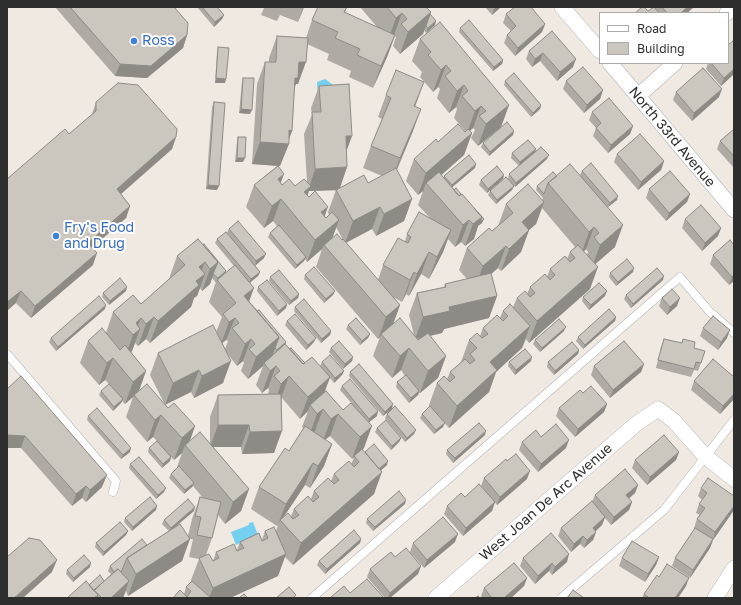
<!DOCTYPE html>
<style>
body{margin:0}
#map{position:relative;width:741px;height:605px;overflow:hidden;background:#efe9e1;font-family:"Golos Text",sans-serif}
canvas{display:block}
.frame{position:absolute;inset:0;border:8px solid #2e2e2e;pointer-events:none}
.legend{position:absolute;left:599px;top:12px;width:130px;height:52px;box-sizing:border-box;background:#fff;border:1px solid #ababab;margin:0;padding:5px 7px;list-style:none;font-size:12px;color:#2e2e2e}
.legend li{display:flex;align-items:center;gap:8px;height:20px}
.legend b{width:20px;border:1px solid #ababab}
</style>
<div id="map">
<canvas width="741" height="605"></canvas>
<div class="frame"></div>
<ul class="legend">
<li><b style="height:5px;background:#fff"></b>Road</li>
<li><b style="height:11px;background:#cbc7bf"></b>Building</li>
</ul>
</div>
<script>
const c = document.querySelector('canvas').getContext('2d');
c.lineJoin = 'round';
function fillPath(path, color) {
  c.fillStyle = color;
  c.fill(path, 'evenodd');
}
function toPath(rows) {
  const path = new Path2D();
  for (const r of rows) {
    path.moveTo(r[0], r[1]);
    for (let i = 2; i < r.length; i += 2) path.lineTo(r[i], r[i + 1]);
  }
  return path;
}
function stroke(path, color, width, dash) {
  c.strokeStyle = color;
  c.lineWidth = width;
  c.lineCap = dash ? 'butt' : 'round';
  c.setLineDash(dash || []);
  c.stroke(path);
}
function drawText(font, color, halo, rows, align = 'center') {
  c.font = font + ' "Golos Text",sans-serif';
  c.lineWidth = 4;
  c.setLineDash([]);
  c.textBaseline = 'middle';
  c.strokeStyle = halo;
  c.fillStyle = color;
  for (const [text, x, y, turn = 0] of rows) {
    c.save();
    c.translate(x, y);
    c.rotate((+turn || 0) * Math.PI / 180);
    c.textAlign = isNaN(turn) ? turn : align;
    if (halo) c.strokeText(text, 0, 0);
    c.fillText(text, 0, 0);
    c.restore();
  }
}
const water = toPath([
 [325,79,340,90,318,99,317,82],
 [253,522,258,535,236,545,231,532,249,525,249,523]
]);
const service = toPath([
 [8,355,116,481,113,492],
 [312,598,680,277,709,311,734,333],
 [561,598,664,510,734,420]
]);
const minor = toPath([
 [562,7,600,51],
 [727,13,732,7],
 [610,63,734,210],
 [638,96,675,63],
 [436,598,636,424,658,409,674,421,705,456,734,479],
 [715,598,734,568]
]);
const wall = toPath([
 [55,7,174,7,187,35,183,48,147,78,115,76],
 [197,7,217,7,224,15,222,19,214,27],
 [262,7,304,7,298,22,280,15,277,21,261,15,264,8],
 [318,7,347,7,345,13,377,27,360,7,426,7,430,14,436,21,435,25,426,33,424,30,423,34,400,54,393,46,396,37,395,36,387,57,373,88,349,77,351,71,327,60,329,54,307,44,298,84,296,84,294,87,292,131,280,166,278,166,281,183,282,185,295,186,307,182,304,134,312,115,311,108,319,86,346,152,347,167,340,188,368,183,382,176,363,168,371,146,382,119,378,117,386,95,415,107,413,131,397,170,412,199,404,221,376,236,372,229,346,243,378,280,383,265,405,241,407,234,430,218,418,205,423,191,418,195,406,181,414,159,438,142,465,131,454,118,457,109,456,107,449,113,437,98,440,89,438,87,433,92,420,77,422,72,412,61,420,39,509,105,501,127,478,146,471,138,475,130,473,128,470,131,472,133,464,155,441,175,444,178,444,176,475,168,452,187,482,223,478,226,474,239,465,246,461,242,455,247,448,239,443,252,429,279,421,274,409,296,406,294,402,302,393,297,400,305,393,324,414,335,409,315,417,293,444,287,445,284,467,279,459,270,467,248,492,231,498,226,506,204,542,200,543,198,536,190,537,186,557,176,580,175,582,171,617,200,608,207,615,247,595,264,590,289,529,343,526,339,522,348,496,372,489,392,449,428,443,421,443,427,434,434,420,418,422,414,430,407,429,405,437,383,447,379,450,372,461,362,469,340,480,336,483,328,500,318,503,311,513,307,517,298,527,294,530,287,547,277,550,269,567,259,570,252,575,247,542,208,536,224,529,230,521,252,501,271,498,268,491,274,497,296,489,318,444,329,442,333,430,336,446,356,438,378,420,393,419,393,418,395,409,403,396,387,397,382,405,376,401,370,392,378,373,356,380,337,378,339,316,267,322,249,307,262,305,259,304,261,295,269,268,237,270,233,277,226,273,221,264,228,246,207,254,185,277,166,252,164,257,84,265,62,269,62,269,58,277,36,306,38,312,20],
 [336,190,328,212,329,215,326,218,307,195,309,191,337,190],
 [336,227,343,240,342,240,332,238],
 [586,249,588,252,587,255,584,252],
 [485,7,501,7,492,15],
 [654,7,694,7,687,13,635,13,648,11],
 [506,14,545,24,542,32,515,56,504,43,507,35,511,31,503,23],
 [460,28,503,60,502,64,493,71,459,32],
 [552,31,573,67,557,81,540,61,532,67,526,59,529,51],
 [218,47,225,83,215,83,217,52],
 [708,63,728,63,734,74,721,86,706,69],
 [243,78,250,114,239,113,242,82],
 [505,81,541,105,540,109,531,117,504,85],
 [566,81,603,90,600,99,584,113,563,89],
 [676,92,719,97,692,121,673,100],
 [96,102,176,137,172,149,121,194,130,206,126,218,92,247,93,265,31,318,16,303,69,134,92,114],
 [214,102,217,190,206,189,212,107],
 [592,112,633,126,630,134,608,153,593,136,596,128,589,120],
 [734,129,734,168,717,149,720,141],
 [514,131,513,135,489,156,481,147,483,143],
 [238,137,243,162,235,162,237,141],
 [535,152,547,159,515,187,508,179,509,174,519,166,511,158,512,153],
 [617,154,664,161,661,170,638,190,614,162],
 [504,175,503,179,487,193,479,185,481,180],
 [514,186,512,190,496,204,488,195,490,191],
 [649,189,690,194,687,202,666,221,646,198],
 [685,219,721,228,718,236,702,251,682,228],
 [229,229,264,258,255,265,260,272,258,276,250,283,249,301,286,342,285,344,305,363,320,366,322,362,344,371,342,375,334,383,330,378,324,393,343,410,354,406,340,390,342,386,377,416,369,422,364,448,362,450,365,453,365,452,387,465,380,471,374,494,293,565,285,557,278,576,230,598,173,598,184,594,186,587,192,581,191,580,199,559,189,557,193,539,189,539,182,561,128,596,126,591,123,598,67,598,89,585,104,581,111,574,108,571,110,566,147,545,169,531,162,524,164,520,194,511,174,528,188,536,192,519,200,497,203,498,193,486,192,487,184,494,169,478,171,474,177,468,177,467,182,453,174,460,171,457,170,461,162,468,148,452,149,448,157,441,153,437,147,442,126,417,133,397,125,404,122,401,121,403,113,411,99,395,101,391,109,384,105,380,99,385,80,363,88,341,106,333,113,312,141,304,169,279,177,256,198,239,226,271,225,273,234,266,215,243,217,239,227,233],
 [212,278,216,283,216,282,209,302,222,317,216,332,158,353,150,375,164,403,139,391,146,371,131,352,132,351,135,343,138,346,146,339,150,343,191,307,194,298,197,296,200,288,202,291,210,284],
 [226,340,228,341,225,349,222,343],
 [227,353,237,366,243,361,244,363,241,371,248,379,263,366,256,385,262,393,268,388,269,390,268,394,218,395,210,417,210,444,190,441,195,426,168,408,165,404,191,392,194,398,223,383],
 [282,398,300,419,308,411,302,427,304,429,289,451,259,487,251,509,277,526,278,525,276,531,265,531,262,540,240,542,237,550,216,552,213,561,206,555,212,538,218,515,225,524,241,511,249,489,213,447,241,447,242,454,274,453],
 [330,436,352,459,354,458,351,464,334,474,331,481,314,491,311,499,294,509,291,516,284,516,305,485,310,488,324,466,332,444,325,440],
 [730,240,734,281,729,285,710,264,713,255],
 [633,272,616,286,609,277,610,273],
 [305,275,335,291,333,295,324,303,304,279],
 [270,277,299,294,298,298,289,305,269,281],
 [663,280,631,308,624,299,626,295],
 [258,287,287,304,286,308,277,316,257,291],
 [126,291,109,305,102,297,103,293],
 [605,296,589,310,582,301,583,297],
 [662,298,677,306,667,315,659,306],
 [295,307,331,331,330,335,321,343,294,311],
 [105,309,56,351,49,342,51,338],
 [616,317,615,321,583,349,576,341,578,337],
 [287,321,314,342,306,350,285,325],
 [348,325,370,334,368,338,360,345,346,329],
 [703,328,727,338,718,350,700,336],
 [564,331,540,352,533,344,535,340],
 [664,339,681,343,683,339,694,348,701,363,698,371,694,370,691,377,656,368,661,347],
 [331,348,353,357,352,361,343,369,329,352],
 [579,350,578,354,554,375,547,367,548,362],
 [531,361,515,375,508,366,509,362],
 [644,364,641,372,610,398,591,375,594,366],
 [350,372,392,409,383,416,349,376],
 [734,377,734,399,720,414,691,390,694,381],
 [7,389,102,487,86,502,82,498,72,506,21,448,7,448],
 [583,393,607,404,604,412,575,437,556,416,559,408],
 [387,414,414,434,405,442,385,418],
 [88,416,130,452,121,459,87,420],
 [377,428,401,438,399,442,391,450,375,432],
 [485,435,453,463,446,454,447,450],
 [541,437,566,448,538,472,519,450,522,442],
 [679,452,676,460,647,485,632,468,635,460],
 [130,464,164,492,156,499,129,468],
 [484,478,527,479,497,505,481,486],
 [638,485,635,493,628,499,632,502,629,510,611,525,605,518,602,525,596,531,596,532,593,540,584,548,580,544,571,552,558,536,561,528,592,502,595,495],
 [701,488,734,496,734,510,713,540,710,548,690,578,672,566,675,558,695,528,694,528,697,519,700,515,696,513,699,504,702,500,698,496],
 [465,497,495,502,492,511,463,536,444,514,447,506],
 [405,504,373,531,366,523,367,519],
 [156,510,132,531,124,522,125,518],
 [128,531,126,535,103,556,95,547,96,543],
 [361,539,360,543,325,574,317,565,319,561],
 [455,542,424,568,410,552,413,543],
 [395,557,421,566,418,574,390,598,385,598,367,577,370,569],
 [659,557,656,565,645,582,619,566,622,558],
 [523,558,567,562,552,575,549,571,535,584,520,566],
 [90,567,73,582,66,574,67,570],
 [659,577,686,586,678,598,642,598,644,594],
 [527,578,524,586,511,598,483,598,481,596,484,588]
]);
const shadedWall = toPath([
 [303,7,304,7,298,22],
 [495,7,501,7,492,15],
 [687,7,694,7,687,13,681,13],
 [431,12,423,34,400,54,408,32],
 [402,13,394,35,388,40,396,18],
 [224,15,222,19,214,27,215,22],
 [436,21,435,25,426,33,428,28],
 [545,24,542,32,515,56,518,48],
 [187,35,183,48,147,78,115,76,120,64],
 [395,35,387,57,373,88,381,66],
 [543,53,540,61,532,67,535,59],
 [576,59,573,67,557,81,560,72],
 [503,60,502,64,493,71,494,67],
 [299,62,306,62,298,84,296,84,290,100],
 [446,65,438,87,433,92,441,70],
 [734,69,734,74,721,86,724,78],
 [216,78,226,79,225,83,215,83],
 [424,82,416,104,406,128,414,106],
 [464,85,456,107,449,113,457,91],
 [722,89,719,97,692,121,694,113],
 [603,90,600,99,584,113,587,105],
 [509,105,501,127,478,146,486,124],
 [541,105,540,109,531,117,533,113],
 [481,106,473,128,467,133,475,111],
 [241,109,252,110,250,114,239,113],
 [421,109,413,131,392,180,400,158],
 [633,126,630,134,608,153,611,145],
 [289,130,292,131,287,144,289,144,280,166,252,164,260,142],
 [514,131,513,135,489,156,490,152],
 [472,133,464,155,429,186,426,183,423,191,418,195,426,173],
 [346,136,352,136,344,158],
 [176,137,172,149,113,201,117,189],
 [536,149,535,153,519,167,520,162],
 [549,155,547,159,515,187,516,183],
 [237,158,245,158,243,162,235,162],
 [664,161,661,170,638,190,641,182],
 [476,164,475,168,450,189,452,185],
 [347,167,339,190,309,191,303,208,304,192,309,188,315,169],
 [284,174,276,196,278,179],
 [504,175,503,179,487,193,488,189],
 [208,185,219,186,217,190,206,189],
 [514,186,512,190,496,204,497,200],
 [690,194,687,202,666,221,669,213],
 [618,196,617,200,608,207,610,203],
 [281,199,273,221,264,228,272,206],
 [412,199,404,221,376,236,384,214],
 [544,202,536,224,529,230,521,252,501,271,509,249,522,222],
 [130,206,126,218,84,255,88,243],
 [328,207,320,229,321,212],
 [380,207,372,229,345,243,353,221],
 [482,217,484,219,482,223,478,226,474,239,465,246,473,224],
 [339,220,331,242,324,245,322,249,307,262,315,240],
 [469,220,461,242,455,247,463,225],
 [623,225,615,247,592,267,600,245],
 [594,227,586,249,581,254,589,232],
 [721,228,718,236,702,251,705,243],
 [451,230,443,252,429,279,437,257],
 [506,246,498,268,475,288,483,266],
 [429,252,421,274,409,296,417,274],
 [97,253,93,265,31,318,35,306],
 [266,254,264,258,255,266,256,261],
 [306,257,304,261,295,269,297,265],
 [205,262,198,279,205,274,197,296,194,298,191,307,150,343,158,321,199,267],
 [218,262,210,284,202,291,210,269],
 [598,267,590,289,529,343,537,321],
 [634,268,633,272,616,286,618,282],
 [226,271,225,275,217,280,216,283,218,278],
 [260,272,258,276,249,283,251,279],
 [414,272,406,294,402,302,410,280],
 [734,275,734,281,729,285,732,277],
 [664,276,663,280,631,308,633,304],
 [127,287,126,291,109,305,110,301],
 [254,288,246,310,244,296],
 [21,291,16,303,7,311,7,302],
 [335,291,333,295,324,303,326,299],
 [607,291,605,296,589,310,591,305],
 [299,294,298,298,289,305,291,301],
 [497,296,489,318,444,329,442,333,415,339,423,317,449,307],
 [680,298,677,306,667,315,670,307],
 [287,304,286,308,277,316,279,311],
 [106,305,105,309,56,351,58,347],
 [400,305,392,327,381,334,380,337,378,339,386,317],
 [154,317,146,339,138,346,146,324],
 [616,317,615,321,583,349,585,345],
 [141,318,135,333,140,329,132,351,125,357,133,335,136,323],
 [235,318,226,340,221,344,229,322],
 [530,326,522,348,496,372,489,392,449,428,457,406,490,362],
 [566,327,564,331,540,352,542,348],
 [730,330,727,338,718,350,721,342],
 [331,331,330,335,321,343,322,339],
 [370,334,368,338,360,345,362,341],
 [279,337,271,359,264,363,263,366,248,379,256,357],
 [316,338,314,342,306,350,308,345],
 [251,339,243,361,237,366,245,344],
 [286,342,285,346,276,354,277,350],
 [409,348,401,370,392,378,400,356],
 [579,350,578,354,554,375,555,371],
 [446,356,438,378,420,393,428,371],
 [353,357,352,361,343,369,345,364],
 [532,357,531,361,515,375,516,370],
 [113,358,105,380,99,385,107,363],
 [231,361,223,383,194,398,202,376],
 [644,364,641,372,610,398,613,390],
 [276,366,268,388,262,393,270,371],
 [199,370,191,392,165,405,173,383],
 [146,371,138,393,134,395,133,397,125,404,133,382],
 [344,371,342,375,334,383,335,378],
 [289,376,281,398,273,406,281,384],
 [330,377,322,399,310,405,308,411,300,419,308,397],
 [419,391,418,395,409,403,411,398],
 [734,394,734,399,720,414,723,406],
 [123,399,121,403,113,411,114,407],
 [393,404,392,409,383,416,385,412],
 [607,404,604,412,575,437,578,429],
 [323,409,315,431,309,436,317,414],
 [378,411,377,416,368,423,369,419],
 [338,414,330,436,323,441,331,419],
 [161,415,153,437,147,442,155,420],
 [445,423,443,427,434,434,436,430],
 [218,425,249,425,241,447,210,447],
 [195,426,187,448,185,445,182,453,174,460,182,438],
 [372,426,364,448,355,457,354,456,352,459,360,437],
 [416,430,414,434,405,442,407,438],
 [282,431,274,453,242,454,250,432],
 [486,431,485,435,453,463,455,458],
 [8,435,25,436,21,448,7,448,7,436],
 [401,438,399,442,391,450,392,446],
 [569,440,566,448,538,472,541,464],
 [332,444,324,466,310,488,318,466],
 [131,448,130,452,121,459,123,455],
 [679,452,676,460,647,485,650,477],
 [171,457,170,461,162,468,163,464],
 [388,461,387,465,378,473,379,469],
 [313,463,305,485,281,521,280,520,277,526,286,504],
 [530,471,527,479,497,505,500,497],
 [382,472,374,494,293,565,301,543],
 [107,475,102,487,86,502,90,490],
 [194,483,192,487,184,494,185,490],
 [638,485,635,493,623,504,626,495],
 [86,486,82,498,72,506,76,494],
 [166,488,164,492,156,499,158,495],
 [249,489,241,511,225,524,233,502],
 [406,500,405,504,373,531,375,527],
 [495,502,492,511,463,536,466,528],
 [632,502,629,510,611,525,614,517],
 [157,506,156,510,132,531,133,527],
 [734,506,734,510,713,540,710,548,690,578,693,570,713,540,715,532],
 [195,507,194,511,169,532,171,528],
 [605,517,602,525,590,536,593,528],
 [128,531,126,535,103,556,104,552],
 [596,532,593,540,584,548,587,540],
 [458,534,455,542,424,568,427,560],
 [583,536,580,544,571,552,574,544],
 [190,539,182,561,128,596,136,574],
 [361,539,360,543,325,574,327,569],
 [286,554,278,576,230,598,209,598,213,588],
 [569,554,567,562,552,575,555,567],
 [659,557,656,565,645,582,648,574],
 [57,560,52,572,23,598,14,598],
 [91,563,90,567,73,582,74,578],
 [552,563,549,571,535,584,538,576],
 [421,566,418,574,390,598,388,598,390,593],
 [527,578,524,586,511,598,504,598],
 [689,578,686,586,678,598,675,598],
 [129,581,123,598,111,598]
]);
const building = toPath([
 [70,7,174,7,188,23,187,35,151,66,120,64,70,7],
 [202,7,217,7,224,15,215,22,202,7],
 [318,7,347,7,344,12,395,35,381,66,357,55,360,49,335,38,338,32,312,20,318,7],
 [387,7,426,7,431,12,408,32,401,24,407,19,402,13,396,18,387,7],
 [515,7,531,7,545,24,518,48,507,35,516,26,506,14,515,7],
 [642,7,644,7,648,11,654,7,659,13,635,13,642,7],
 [662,7,687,7,681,13,667,13,662,7],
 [430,14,436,21,428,28,426,26,430,14],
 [469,20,503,60,494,67,460,28,469,20],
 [440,22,509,105,486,124,479,116,486,111,481,106,475,111,462,96,468,91,464,85,457,91,445,76,451,71,446,65,441,70,428,55,431,52,420,39,440,22],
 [552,31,576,59,560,72,543,53,535,59,529,51,552,31],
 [277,36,308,38,306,62,299,62,298,78,295,78,292,131,289,130,289,144,260,142,265,62,276,62,277,36],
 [733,41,734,42,734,69,724,78,711,63,728,63,728,45,733,41],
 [218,47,229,48,226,79,216,78,218,47],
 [583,67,603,90,587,105,566,81,583,67],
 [703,68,722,89,694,113,676,92,703,68],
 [396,70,424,82,414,106,421,109,400,158,371,146,391,98,386,95,396,70],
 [514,73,541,105,533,113,505,81,514,73],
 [243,78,254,78,252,110,241,109,243,78],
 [118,83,138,85,177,129,176,137,117,189,130,206,88,243,97,253,35,306,21,291,7,302,7,179,65,129,69,134,96,111,96,102,118,83],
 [349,84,352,136,346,136,347,167,315,169,312,112,321,112,319,86,349,84],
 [609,98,633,126,611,145,596,128,601,123,592,112,609,98],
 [214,102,225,103,219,186,208,185,214,102],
 [507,122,514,131,490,152,483,143,507,122],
 [458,124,465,132,468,129,472,133,426,173,414,159,436,139,438,142,458,124],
 [734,129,734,156,720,141,734,129],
 [640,134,664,161,641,182,617,154,640,134],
 [238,137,246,137,245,158,237,158,238,137],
 [528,140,536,149,520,162,512,153,528,140],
 [541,147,549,155,516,183,509,174,541,147],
 [469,155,476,164,452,185,444,176,469,155],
 [591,163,618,196,610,203,582,171,591,163],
 [570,164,623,225,600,245,594,237,599,233,594,227,589,232,548,183,570,164],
 [278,166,284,174,278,179,282,185,289,179,295,186,304,179,311,186,304,192,309,197,315,191,328,207,321,212,326,218,332,212,339,220,315,240,281,199,272,206,254,185,278,166],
 [497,166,504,175,488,189,481,180,497,166],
 [396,168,412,199,384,214,380,207,353,221,336,190,364,175,368,183,396,168],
 [670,171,690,194,669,213,649,189,670,171],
 [439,172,459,196,462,194,482,217,473,224,469,220,463,225,426,183,439,172],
 [553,172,557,176,548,183,544,194,537,186,553,172],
 [506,177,514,186,497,200,490,191,506,177],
 [528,184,544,202,522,222,529,230,509,249,506,246,483,266,467,248,489,228,492,231,513,213,506,204,528,184],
 [456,188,461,194,459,196,454,190,456,188],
 [701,205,721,228,705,243,685,219,701,205],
 [474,208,484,219,480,222,482,217,474,208],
 [419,212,451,230,437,257,429,252,417,274,414,272,410,280,383,265,398,238,408,243,411,237,407,234,419,212],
 [238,221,266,254,256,261,229,229,238,221],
 [279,225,306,257,297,265,270,233,279,225],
 [226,232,260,272,251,279,217,239,226,232],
 [337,234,342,240,343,239,400,305,386,317,324,245,337,234],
 [198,239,218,262,210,269,205,262,199,267,205,274,196,281,199,285,158,321,154,317,146,324,141,318,136,323,140,329,133,335,113,312,133,295,141,304,185,265,177,256,198,239],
 [730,240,734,245,734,275,732,277,713,255,730,240],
 [204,244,226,271,218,278,213,274,218,262,203,245,204,244],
 [578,245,598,267,537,321,517,298,525,291,530,297,535,293,530,287,545,274,550,280,555,275,550,269,565,256,570,262,575,258,570,252,578,245],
 [627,259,634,268,618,282,610,273,627,259],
 [235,265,254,288,244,296,279,337,256,357,249,349,255,344,251,339,245,344,232,328,239,323,235,318,229,322,223,314,236,303,217,280,235,265],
 [314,267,335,291,326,299,305,275,314,267],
 [657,268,664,276,633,304,626,295,657,268],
 [279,270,299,294,291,301,270,277,279,270],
 [491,273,497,296,449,307,450,311,423,317,417,293,446,287,445,284,491,273],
 [120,278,127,287,110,301,103,293,120,278],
 [267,280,287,304,279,311,258,287,267,280],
 [599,283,607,291,591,305,583,297,599,283],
 [672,289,680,298,670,307,662,298,672,289],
 [99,296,106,305,58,347,51,338,99,296],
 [304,299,331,331,322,339,295,307,304,299],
 [510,304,530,326,490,362,497,370,457,406,437,383,444,376,450,382,455,377,450,372,465,359,470,364,475,360,470,354,477,348,469,340,477,333,482,338,488,334,483,328,497,315,503,321,508,316,503,311,510,304],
 [609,309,616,317,585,345,578,337,609,309],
 [259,310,286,342,277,350,275,348,279,337,257,311,259,310],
 [295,314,316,338,308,345,287,321,295,314],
 [713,316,730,330,721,342,703,328,713,316],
 [356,318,370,334,362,341,348,325,356,318],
 [400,318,418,340,428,333,446,356,428,371,409,348,400,356,381,334,400,318],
 [559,319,566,327,542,348,535,340,559,319],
 [213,325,231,361,202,376,199,370,173,383,158,353,213,325],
 [102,328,120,350,125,345,146,371,133,382,113,358,107,363,88,341,102,328],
 [664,339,682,343,683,339,695,342,694,348,705,351,701,363,696,362,694,369,658,360,664,339],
 [339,341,353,357,345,364,331,348,339,341],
 [624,341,644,364,613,390,594,366,624,341],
 [572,342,579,350,555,371,548,362,572,342],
 [285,344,303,364,312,357,330,377,308,397,289,376,281,384,274,376,280,371,276,366,270,371,264,363,285,344],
 [291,348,305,363,303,364,290,349,291,348],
 [525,349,532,357,516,370,509,362,525,349],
 [330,355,344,371,335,378,322,362,330,355],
 [713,359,734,377,734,394,723,406,694,381,713,359],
 [359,364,393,404,385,412,350,372,359,364],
 [406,375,419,391,411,398,397,382,406,375],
 [21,376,107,475,90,490,86,486,76,494,25,436,8,435,7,436,7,389,21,376],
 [350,379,378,411,369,419,342,386,350,379],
 [109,384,123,399,114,407,101,391,109,384],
 [147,384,168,408,174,403,195,426,182,438,161,415,155,420,134,395,147,384],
 [591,386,607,404,578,429,559,408,580,390,583,393,591,386],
 [326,391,343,410,351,403,372,426,360,437,338,414,331,419,323,409,317,414,310,405,326,391],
 [281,394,282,431,250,432,249,425,218,425,218,395,281,394],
 [395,406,416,430,407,438,387,414,395,406],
 [430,406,445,423,436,430,422,414,430,406],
 [97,408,131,448,123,455,88,416,97,408],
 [386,420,401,438,392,446,377,428,386,420],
 [479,423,486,431,455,458,447,450,479,423],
 [556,424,569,440,541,464,522,442,536,430,541,437,556,424],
 [305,426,332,444,318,466,313,463,286,504,259,487,285,448,289,451,305,426],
 [200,432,249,489,233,502,185,445,200,432],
 [664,435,679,452,650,477,635,460,664,435],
 [157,441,171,457,163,464,149,448,157,441],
 [374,444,388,461,379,469,365,452,374,444],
 [362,449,382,472,301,543,280,520,288,513,293,519,299,515,294,509,308,496,313,502,319,497,314,491,328,478,334,484,339,480,334,474,349,461,354,467,359,462,354,456,362,449],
 [516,454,530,471,500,497,484,478,506,459,507,461,516,454],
 [139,457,166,488,158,495,130,464,139,457],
 [179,466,194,483,185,490,171,474,179,466],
 [625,469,638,485,626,495,632,502,614,517,595,495,625,469],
 [708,478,734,496,734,506,715,532,697,519,705,508,699,504,707,493,701,488,708,478],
 [479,484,495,502,466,528,447,506,461,493,465,497,479,484],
 [399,491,406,500,375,527,367,519,399,491],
 [150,497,157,506,133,527,125,518,150,497],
 [200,497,221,502,212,538,197,535,201,517,195,516,200,497],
 [188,499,195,507,171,528,164,520,188,499],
 [592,501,605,517,593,528,596,532,587,540,583,536,574,544,561,528,592,501],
 [443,517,458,534,427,560,413,543,443,517],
 [120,522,128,531,104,552,96,543,120,522],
 [180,524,190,539,136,574,127,558,180,524],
 [274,527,286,554,213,588,199,558,209,554,213,561,219,558,216,552,234,544,237,551,244,548,240,542,259,533,262,541,268,538,265,531,274,527],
 [695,528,713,539,693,570,675,558,695,528],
 [354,530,361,539,327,569,319,561,354,530],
 [551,533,569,554,555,567,552,563,538,576,523,558,551,533],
 [29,538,40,540,57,560,14,598,7,598,7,557,29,538],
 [142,539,147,545,127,558,122,570,121,572,118,569,114,572,110,566,142,539],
 [632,541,659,557,648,574,622,558,632,541],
 [406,548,421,566,390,593,370,569,391,552,395,557,406,548],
 [84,555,91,563,74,578,67,570,84,555],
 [514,563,527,578,504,598,492,598,484,588,514,563],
 [667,564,689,578,675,598,649,598,644,594,657,575,659,577,667,564],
 [118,569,129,581,111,598,102,598,94,590,118,569],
 [100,575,104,581,94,591,89,585,100,575],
 [367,579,384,598,332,598,331,597,344,586,350,593,367,579],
 [86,581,98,595,94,598,67,598,86,581],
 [192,581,211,598,173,598,180,590,187,597,191,591,186,587,192,581],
 [289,587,296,595,293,598,276,598,289,587],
 [573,590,584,598,567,598,573,590],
 [244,594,248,598,239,598,244,594],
 [478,596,480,598,475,598,478,596]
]);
const markers = [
 [134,41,4,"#3f7fe0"],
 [56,236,4,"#3f7fe0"]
];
const shopNames = [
 ["Ross",142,41],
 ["Fry's Food",64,228],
 ["and Drug",64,244]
];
const streetNames = [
 ["North 33rd Avenue",672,137,50],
 ["West Joan De Arc Avenue",546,502,-41]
];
fillPath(water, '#75cff0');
stroke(service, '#b4b7c1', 9);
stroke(minor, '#b4b7c1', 16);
stroke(service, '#fff', 8);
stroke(minor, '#fff', 15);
fillPath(wall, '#afaba4');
fillPath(shadedWall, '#8e8b86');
fillPath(building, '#cbc7bf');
stroke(building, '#8e8b86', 1);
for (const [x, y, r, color] of markers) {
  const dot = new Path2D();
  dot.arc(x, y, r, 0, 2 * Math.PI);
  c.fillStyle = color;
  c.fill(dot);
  stroke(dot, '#fff', 1.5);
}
drawText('14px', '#366cbe', '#fff', shopNames, 'left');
drawText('14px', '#2e2e2e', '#fff', streetNames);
</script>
